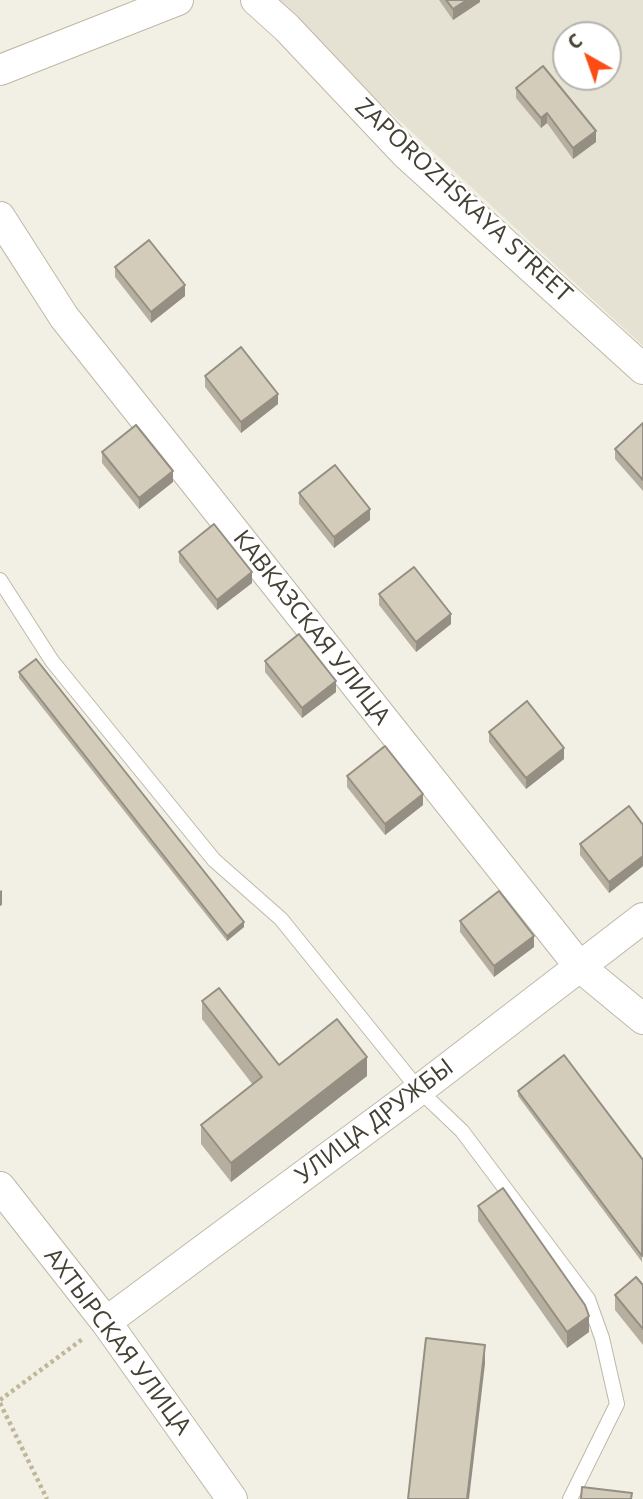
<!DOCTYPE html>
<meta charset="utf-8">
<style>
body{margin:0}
#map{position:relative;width:643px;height:1499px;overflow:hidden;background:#f2f0e5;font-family:"Open Sans",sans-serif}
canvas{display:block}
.north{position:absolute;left:552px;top:21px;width:70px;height:70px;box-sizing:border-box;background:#fff;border:2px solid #b5b3ae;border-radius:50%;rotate:320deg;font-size:19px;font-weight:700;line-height:28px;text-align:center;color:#454034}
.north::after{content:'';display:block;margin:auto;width:24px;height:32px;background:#fb4d14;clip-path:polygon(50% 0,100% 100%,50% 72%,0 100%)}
</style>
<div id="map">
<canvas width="643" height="1499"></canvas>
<div class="north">С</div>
</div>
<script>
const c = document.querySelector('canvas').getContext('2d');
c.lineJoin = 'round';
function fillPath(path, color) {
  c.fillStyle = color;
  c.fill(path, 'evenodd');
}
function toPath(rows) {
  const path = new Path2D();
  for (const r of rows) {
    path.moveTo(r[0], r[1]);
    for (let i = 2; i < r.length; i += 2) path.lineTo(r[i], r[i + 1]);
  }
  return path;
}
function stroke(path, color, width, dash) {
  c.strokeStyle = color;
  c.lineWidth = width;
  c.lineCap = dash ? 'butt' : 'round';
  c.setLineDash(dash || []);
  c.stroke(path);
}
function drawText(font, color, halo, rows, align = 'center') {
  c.font = font + ' "Open Sans",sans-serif';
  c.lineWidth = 5;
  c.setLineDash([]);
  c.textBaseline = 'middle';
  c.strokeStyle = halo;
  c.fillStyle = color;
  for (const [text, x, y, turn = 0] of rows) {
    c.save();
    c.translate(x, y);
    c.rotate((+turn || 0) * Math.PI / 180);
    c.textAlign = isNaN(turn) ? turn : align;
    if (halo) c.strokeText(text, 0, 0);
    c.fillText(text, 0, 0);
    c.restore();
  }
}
const residential = toPath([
 [269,0,643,0,643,346],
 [566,35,608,35,608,77,566,77]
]);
const path = toPath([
 [0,1400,84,1338],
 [0,1403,47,1499]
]);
const service = toPath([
 [0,580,52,661,214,860,281,919,419,1090,462,1131,588,1299,602,1338,617,1404,570,1499]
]);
const minor = toPath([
 [256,0,287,28,407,155,643,369],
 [0,70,178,0],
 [0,217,64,317,580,967,643,1019],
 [0,1187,106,1322,232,1499],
 [106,1322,419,1090,643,918]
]);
const wall = toPath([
 [439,0,480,0,480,2,453,20],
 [516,88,596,142,573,159,547,123,541,128,516,98],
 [115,267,185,296,151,323,115,277],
 [205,376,278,404,241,433,205,387],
 [643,423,643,491,615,459,615,449],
 [102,452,173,482,139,509,102,463],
 [299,493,370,520,334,548,299,504],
 [179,552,252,583,217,610,179,562],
 [379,594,451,624,416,652,379,605],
 [265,661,336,692,302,718,265,672],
 [19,672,244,927,227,941,19,678],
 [489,732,564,759,526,789,489,742],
 [347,776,423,805,385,835,347,787],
 [643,825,643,866,609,893,580,855,580,844],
 [460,921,534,947,494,977,460,932],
 [202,1001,279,1065,367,1076,231,1182,201,1144,201,1125,253,1085,202,1019],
 [518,1091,643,1160,642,1262,518,1096],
 [478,1206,589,1332,567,1348,478,1221],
 [643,1285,643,1345,615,1310,615,1295]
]);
const shadedWall = toPath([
 [467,0,480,0,480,2,453,20,453,9],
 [547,113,547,123,541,128,541,118],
 [596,131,596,142,573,159,573,148],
 [185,285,185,296,151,323,151,312],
 [278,394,278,404,241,433,241,422],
 [173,471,173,482,139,509,139,498],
 [370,509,370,520,334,548,334,537],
 [252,572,252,583,217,610,217,600],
 [451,614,451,624,416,652,416,642],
 [336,681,336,692,302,718,302,708],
 [564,748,564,759,526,789,526,778],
 [423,794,423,805,385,835,385,824],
 [643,856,643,866,609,893,609,882],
 [2,890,2,905,0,906,0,891],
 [244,922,244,927,227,941,227,936],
 [534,936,534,947,494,977,494,966],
 [367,1057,367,1076,231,1182,231,1163],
 [589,1316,589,1332,567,1348,567,1332],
 [485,1345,485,1364,469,1499,467,1499]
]);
const building = toPath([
 [446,0,467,0,453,9,446,0],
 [543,66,596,131,573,148,547,113,541,118,516,88,543,66],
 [149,240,185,285,151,312,115,267,149,240],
 [241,347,278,394,241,422,205,376,241,347],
 [643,423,643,480,615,449,643,423],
 [136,425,173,471,139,498,102,452,136,425],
 [335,465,370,509,334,537,299,493,335,465],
 [214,524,252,572,217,600,179,552,214,524],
 [414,567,451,614,416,642,379,594,414,567],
 [299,634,336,681,302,708,265,661,299,634],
 [36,659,244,922,227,936,19,672,36,659],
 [527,701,564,748,526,778,489,732,527,701],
 [385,746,423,794,385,824,347,776,385,746],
 [629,806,643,825,643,856,609,882,580,844,629,806],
 [499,891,534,936,494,966,460,921,499,891],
 [219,988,279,1065,337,1019,367,1057,231,1163,201,1125,262,1077,202,1001,219,988],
 [564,1055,643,1160,642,1256,518,1091,564,1055],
 [503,1188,585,1305,589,1316,567,1332,478,1206,503,1188],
 [636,1277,643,1285,643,1329,615,1295,636,1277],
 [426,1338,485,1345,467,1499,408,1499,426,1338],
 [582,1487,632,1493,631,1499,581,1499,582,1487]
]);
const streetNames = [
 ["ZAPOROZHSKAYA STREET",463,201,43],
 ["КАВКАЗСКАЯ УЛИЦА",311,628,52],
 ["УЛИЦА ДРУЖБЫ",375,1122,-37],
 ["АХТЫРСКАЯ УЛИЦА",117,1342,53]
];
fillPath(residential, '#e6e2d3');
stroke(service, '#beb8a7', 16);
stroke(minor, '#beb8a7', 32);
stroke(path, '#c0b699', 4.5, [3.5, 3.5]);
stroke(service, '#fff', 14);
stroke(minor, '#fff', 30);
fillPath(wall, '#b6afa0');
fillPath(shadedWall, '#948f82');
fillPath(building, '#d4ccba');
stroke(building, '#948f82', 2);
drawText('24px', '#454034', '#fff', streetNames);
</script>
